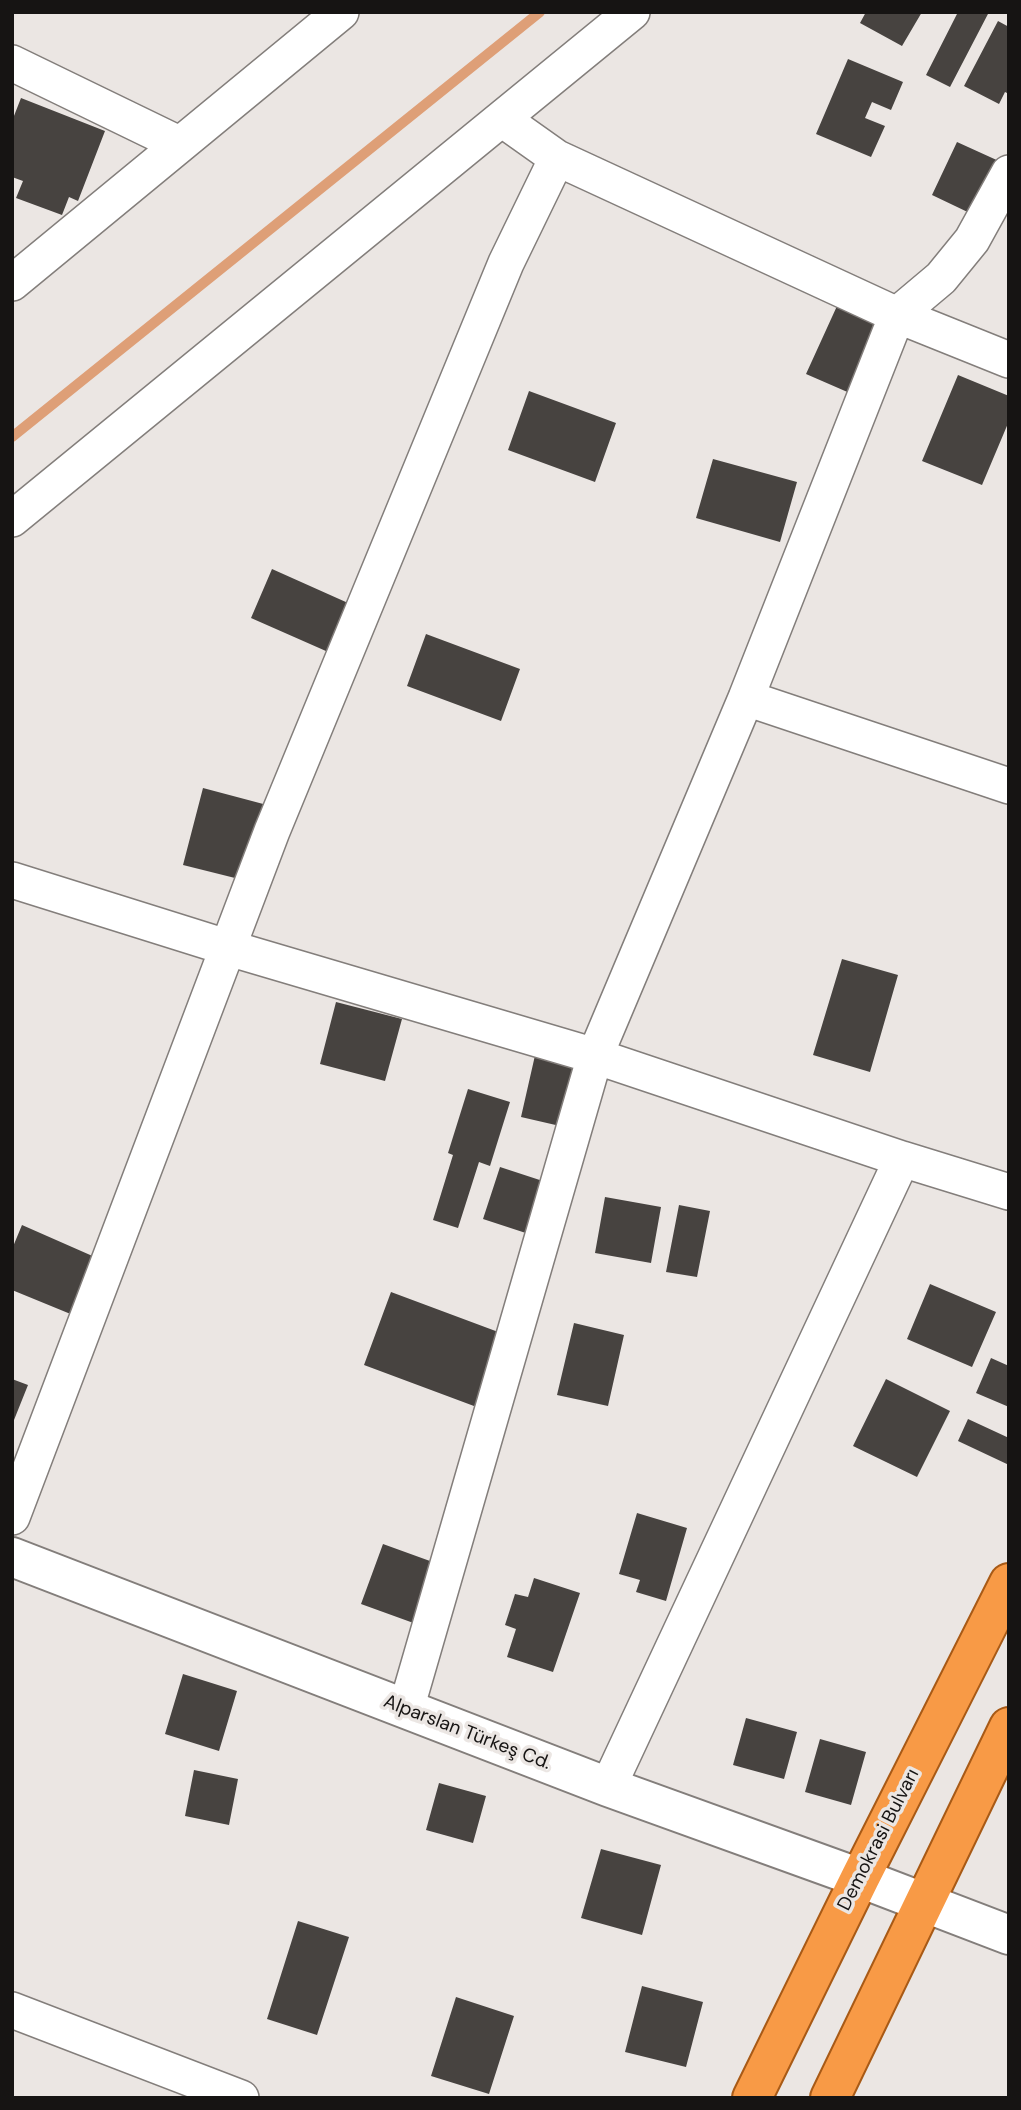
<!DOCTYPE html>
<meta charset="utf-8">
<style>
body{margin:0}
#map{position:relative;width:1021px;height:2110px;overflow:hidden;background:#ebe6e3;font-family:"DM Sans",sans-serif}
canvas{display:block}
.frame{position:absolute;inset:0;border:14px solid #161413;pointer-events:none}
</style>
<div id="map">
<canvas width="1021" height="2110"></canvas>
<div class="frame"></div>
</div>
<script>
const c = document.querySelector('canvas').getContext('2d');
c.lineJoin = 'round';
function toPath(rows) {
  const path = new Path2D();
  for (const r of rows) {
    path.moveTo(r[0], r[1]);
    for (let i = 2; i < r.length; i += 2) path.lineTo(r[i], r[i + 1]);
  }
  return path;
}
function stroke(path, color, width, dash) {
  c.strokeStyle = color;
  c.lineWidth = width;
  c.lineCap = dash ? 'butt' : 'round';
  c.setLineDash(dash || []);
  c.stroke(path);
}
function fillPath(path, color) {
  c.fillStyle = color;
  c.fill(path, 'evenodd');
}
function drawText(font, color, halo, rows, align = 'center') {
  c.font = font + ' "DM Sans",sans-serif';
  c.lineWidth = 7;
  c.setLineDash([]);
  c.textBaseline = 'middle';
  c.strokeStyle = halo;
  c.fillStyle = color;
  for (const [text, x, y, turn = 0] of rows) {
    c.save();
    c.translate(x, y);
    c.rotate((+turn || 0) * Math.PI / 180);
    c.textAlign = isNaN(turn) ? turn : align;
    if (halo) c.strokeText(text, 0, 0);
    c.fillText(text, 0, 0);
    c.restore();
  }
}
const stream = toPath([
 [12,437,540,12]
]);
const building = toPath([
 [866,12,922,12,902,46,860,23],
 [958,12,989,12,950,87,926,75],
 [998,21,1009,27,1009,94,1005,92,999,104,964,86],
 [848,59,903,82,891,110,872,102,865,118,885,126,871,157,816,134],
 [21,98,105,131,78,201,69,197,62,215,16,198,23,181,12,177,12,121],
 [957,142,1001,162,976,216,932,195],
 [837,306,883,327,852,394,806,374],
 [958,375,1009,396,1009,421,982,485,922,461],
 [529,391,616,423,595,482,508,450],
 [713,459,797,482,780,542,696,518],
 [272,569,357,607,335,655,251,618],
 [426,634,520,669,501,721,407,686],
 [203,788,267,805,247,881,183,865],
 [842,959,898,975,870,1072,813,1055],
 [336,1002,402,1019,385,1081,320,1064],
 [536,1051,589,1063,573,1129,521,1117],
 [468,1089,510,1102,490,1166,479,1162,458,1228,433,1220,453,1155,448,1153],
 [500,1167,555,1185,538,1237,483,1219],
 [605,1197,661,1207,651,1263,595,1253],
 [679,1205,710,1211,697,1277,666,1272],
 [22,1225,97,1258,73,1315,12,1290,12,1249],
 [930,1284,996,1312,972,1367,907,1339],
 [391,1292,509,1336,482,1409,364,1365],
 [574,1323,624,1335,608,1406,557,1395],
 [991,1358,1009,1366,1009,1407,976,1393],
 [12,1379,28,1385,12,1425],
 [886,1379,950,1411,917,1477,853,1446],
 [968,1419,1009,1438,1009,1465,958,1441],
 [637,1513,687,1528,666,1601,636,1592,640,1580,619,1574],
 [383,1544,441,1565,419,1625,361,1604],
 [534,1578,580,1593,553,1672,507,1657,516,1629,505,1625,515,1594,528,1597],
 [183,1674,237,1691,219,1751,165,1734],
 [746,1718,797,1732,784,1779,733,1765],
 [820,1739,866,1752,851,1805,805,1792],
 [194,1770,238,1779,229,1825,185,1816],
 [439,1783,486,1796,473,1843,426,1830],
 [601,1849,661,1865,642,1935,581,1918],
 [298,1921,349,1937,317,2035,267,2019],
 [642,1986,703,2002,686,2067,625,2052],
 [456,1997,514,2016,489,2094,431,2076]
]);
const minor = toPath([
 [12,63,179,144],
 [502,119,557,158,897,315,1009,360],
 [12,283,341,12],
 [12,519,632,12],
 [746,698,1009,786],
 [12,880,229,948,595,1056,902,1159,608,1787],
 [902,1159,1009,1192],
 [12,1517,272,831,506,263,557,158],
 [406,1709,595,1056,746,698,897,315,941,278,972,240,1009,173],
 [12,2010,241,2098]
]);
const tertiary = toPath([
 [12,1557,608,1787,860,1878,1009,1935]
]);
const trunk = toPath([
 [752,2098,860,1878,1009,1583],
 [830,2098,1009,1727]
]);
const streetNames = [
 ["Alparslan Türkeş Cd.",467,1733,21],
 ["Demokrasi Bulvarı",879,1840,-63]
];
stroke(stream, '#de9f77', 10);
fillPath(building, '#474340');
stroke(minor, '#837e7b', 38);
stroke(tertiary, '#837e7b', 42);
stroke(trunk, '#a85a16', 42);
stroke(minor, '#fff', 35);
stroke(tertiary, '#fff', 38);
stroke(trunk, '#f89a46', 38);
drawText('19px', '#161413', '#ebe6e3', streetNames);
</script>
